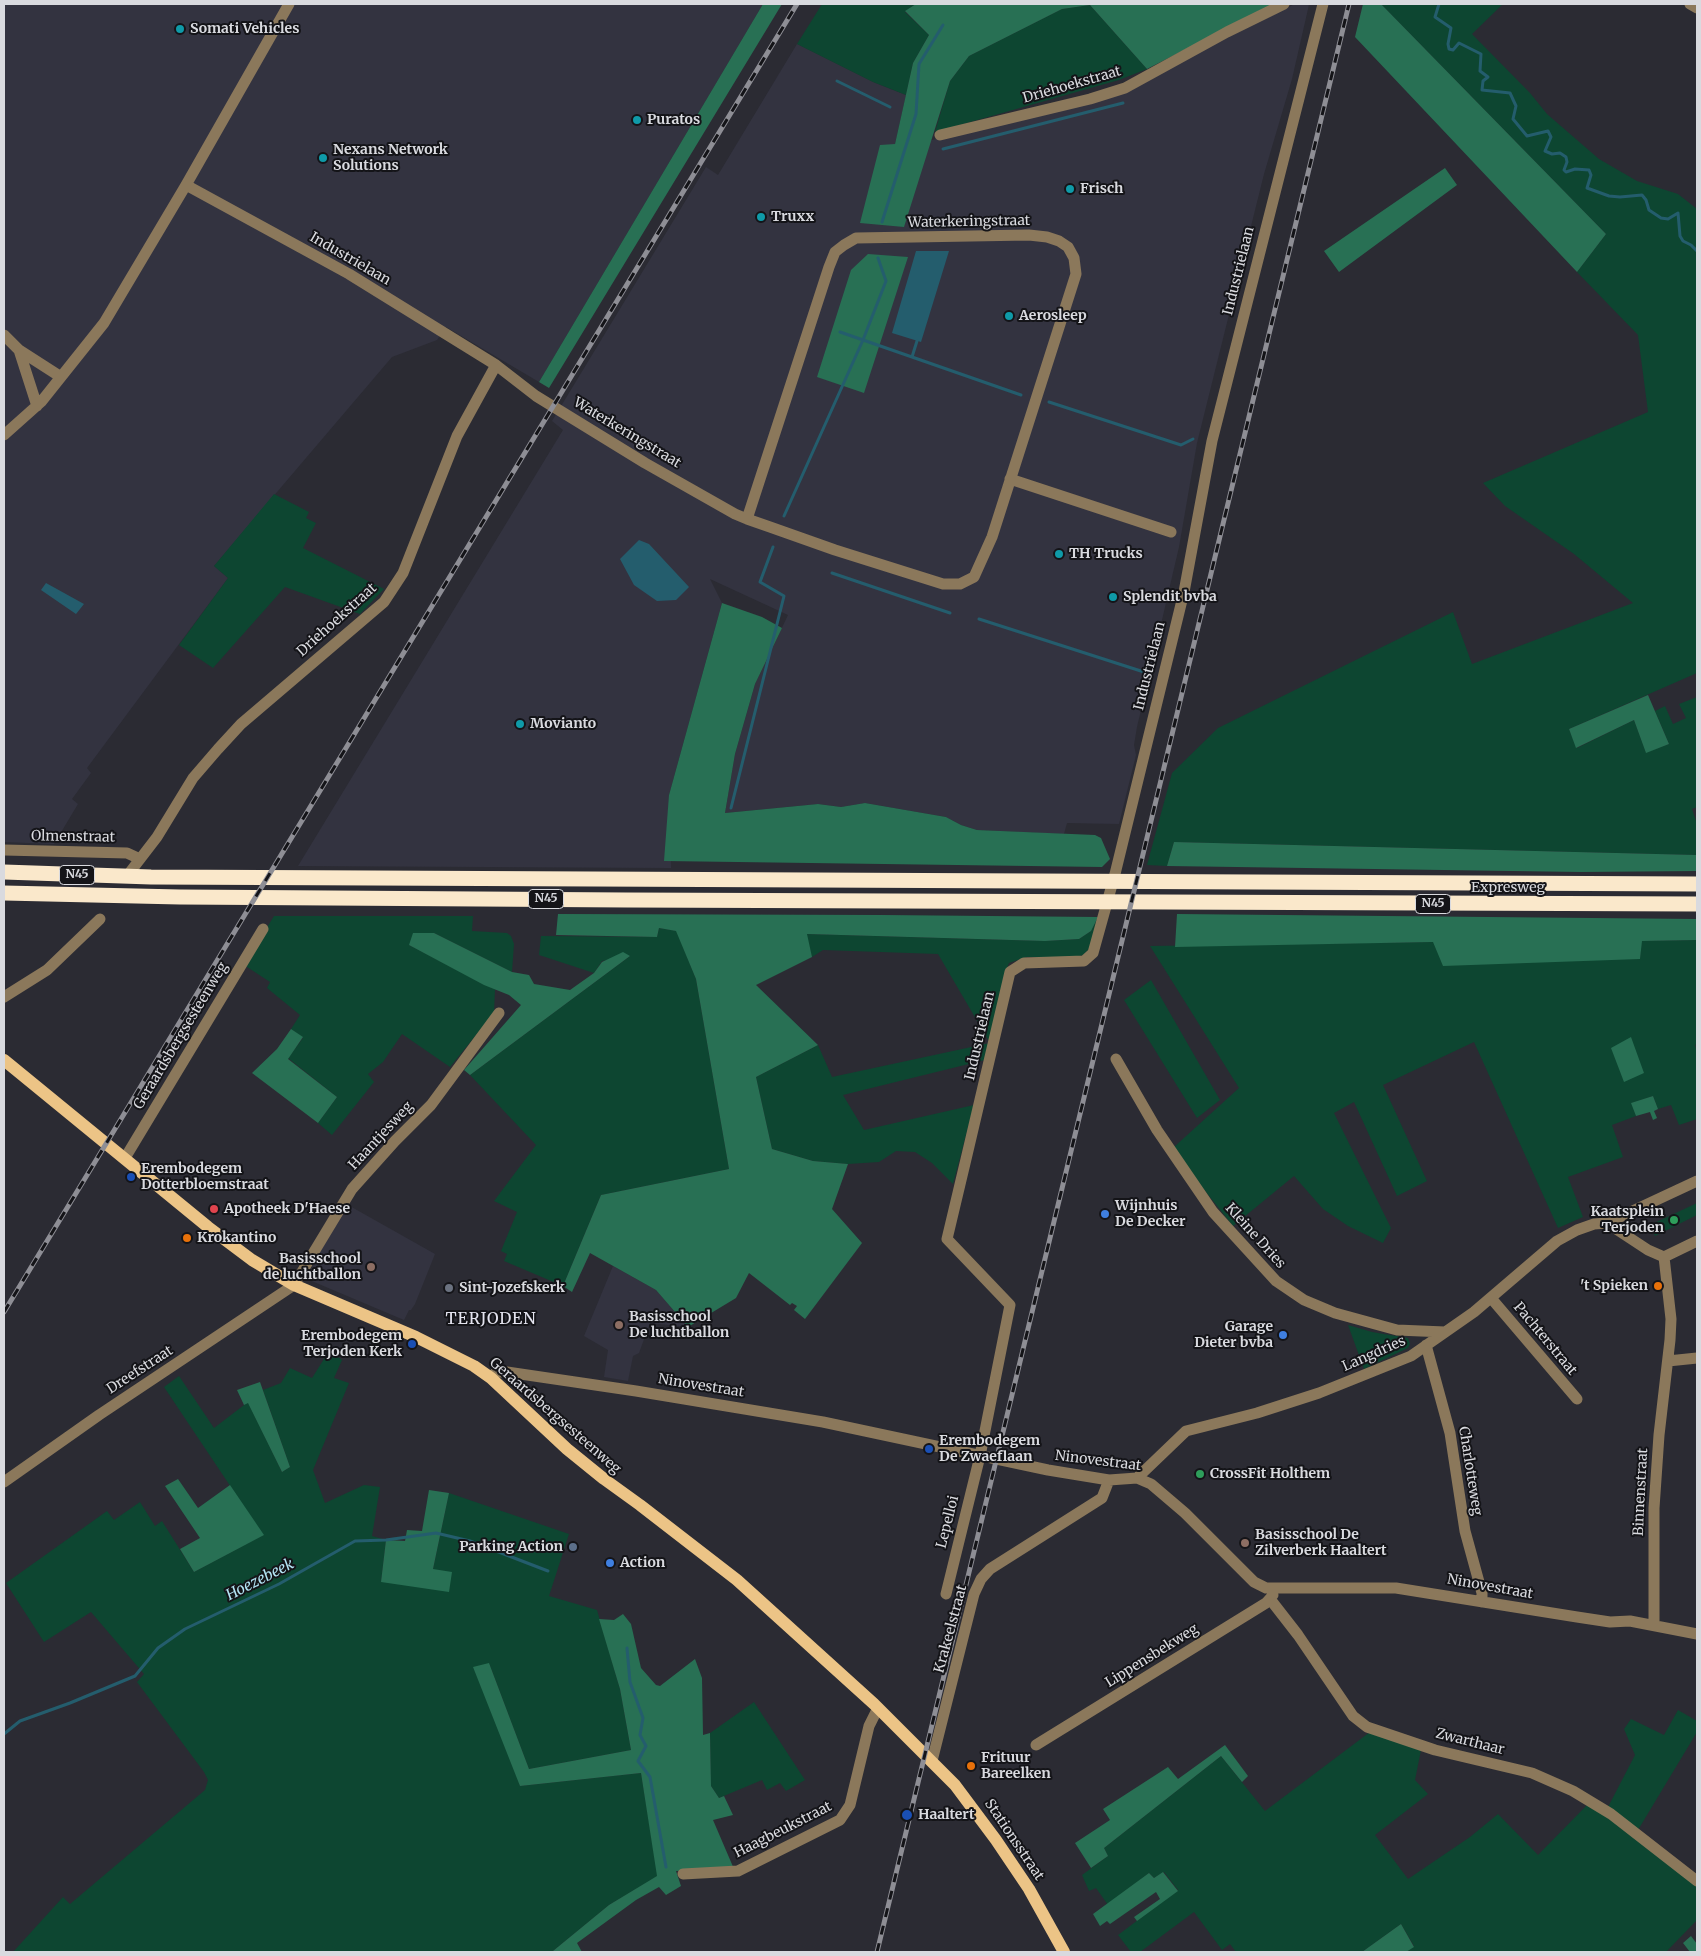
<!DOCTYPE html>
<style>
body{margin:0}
#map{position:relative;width:1701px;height:1956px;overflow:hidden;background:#2b2b33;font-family:Merriweather,serif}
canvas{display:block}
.frame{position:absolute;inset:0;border:5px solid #d9dadf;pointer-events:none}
</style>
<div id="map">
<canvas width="1701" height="1956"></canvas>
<div class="frame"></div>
</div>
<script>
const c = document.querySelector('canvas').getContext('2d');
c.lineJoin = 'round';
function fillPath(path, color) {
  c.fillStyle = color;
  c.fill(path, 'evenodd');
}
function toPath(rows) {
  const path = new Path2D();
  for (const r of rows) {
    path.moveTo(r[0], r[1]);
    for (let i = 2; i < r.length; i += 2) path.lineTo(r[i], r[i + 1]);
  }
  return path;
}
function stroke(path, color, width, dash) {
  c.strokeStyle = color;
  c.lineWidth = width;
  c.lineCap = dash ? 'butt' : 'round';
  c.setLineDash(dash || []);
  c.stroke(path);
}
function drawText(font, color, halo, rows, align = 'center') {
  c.font = font + ' Merriweather,serif';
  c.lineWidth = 4;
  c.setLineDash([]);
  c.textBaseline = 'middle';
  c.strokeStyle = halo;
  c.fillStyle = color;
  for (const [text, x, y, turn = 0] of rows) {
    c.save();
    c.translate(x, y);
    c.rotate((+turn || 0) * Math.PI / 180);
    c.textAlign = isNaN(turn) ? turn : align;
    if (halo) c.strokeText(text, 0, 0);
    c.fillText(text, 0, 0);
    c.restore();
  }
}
const built = toPath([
 [4,4,763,4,539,382,446,327,437,340,392,357,214,566,228,578,87,768,91,773,72,799,78,804,54,844,4,842],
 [1295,4,1309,4,1308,9,1292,79,1264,174,1197,443,1179,547,1137,727,1134,745,1136,755,1119,824,1067,823,1064,834,977,830,961,825,946,817,865,803,841,807,818,804,725,813,735,754,755,684,788,615,710,579,722,603,669,795,671,868,298,866,563,430,552,421,706,167,718,175,797,44,873,82,906,95,895,144,904,145,932,140,1128,92,1204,49],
 [348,1205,435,1254,415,1304,411,1310,409,1310,404,1320,307,1279,320,1249],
 [613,1266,656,1290,688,1327,650,1323,639,1353,633,1356,628,1381,604,1377,608,1350,584,1336]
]);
const green = toPath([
 [822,4,916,4,905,12,929,35,913,63,906,95,873,82,797,44],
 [1381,4,1503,4,1472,34,1530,93,1547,114,1599,159,1637,181,1678,194,1697,209,1697,673,1569,729,1577,748,1634,720,1646,752,1669,744,1655,711,1665,706,1673,724,1686,718,1679,704,1697,697,1697,807,1692,809,1697,824,1697,855,1174,842,1167,866,1147,865,1172,773,1218,728,1453,612,1472,664,1633,603,1574,554,1505,506,1483,483,1648,412,1638,335,1577,272,1606,234],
 [1090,5,1147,69,1119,80,935,132,950,81,969,56,1062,9],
 [274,494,309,512,306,518,316,523,303,548,384,589,360,614,285,587,213,668,179,645,228,578,214,566],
 [274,916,473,916,472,931,507,933,511,936,514,944,512,972,434,933,409,945,495,989,494,1013,450,1067,402,1034,383,1062,368,1074,374,1082,332,1135,318,1123,337,1097,288,1058,303,1038,291,1029,300,1015,267,988,270,982,244,965],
 [1098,917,1094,940,1090,948,1083,955,1074,958,1027,957,1009,963,1004,976,990,1043,985,1060,843,1095,864,1130,974,1105,953,1184,932,1163,915,1152,896,1151,879,1162,848,1164,813,1161,772,1149,756,1077,818,1045,832,1077,990,1043,938,954,823,950,812,957,806,934,1045,941,1079,939,1091,931],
 [659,928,677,931,696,979,729,1169,601,1195,563,1286,504,1261,507,1254,501,1251,517,1212,494,1201,536,1145,470,1075,630,956,602,961,594,973,539,955,541,936,657,937],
 [1697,940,1697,1044,1695,1045,1697,1052,1697,1119,1679,1125,1671,1105,1658,1109,1653,1096,1632,1103,1636,1116,1612,1125,1623,1157,1568,1177,1583,1217,1558,1228,1474,1042,1383,1085,1427,1181,1397,1196,1354,1102,1334,1113,1391,1228,1383,1243,1348,1226,1323,1209,1294,1176,1233,1226,1202,1187,1174,1147,1239,1088,1150,946,1433,942,1640,959,1641,941],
 [1151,980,1220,1100,1197,1118,1124,1000],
 [1697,1203,1697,1215,1655,1236,1650,1225],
 [1348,1325,1372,1332,1408,1338,1410,1344,1408,1348,1364,1369],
 [329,1351,342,1360,334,1378,349,1383,313,1470,325,1503,364,1485,380,1487,372,1536,386,1540,381,1582,433,1569,449,1493,569,1534,549,1596,597,1610,620,1689,631,1750,529,1769,489,1663,520,1786,641,1773,658,1876,609,1905,553,1951,554,1952,13,1952,63,1897,70,1904,205,1790,208,1780,204,1772,137,1682,144,1674,91,1612,44,1642,6,1583,107,1511,114,1520,140,1502,155,1526,162,1521,194,1572,263,1535,164,1387,179,1376,214,1428,248,1402,282,1472,290,1467,263,1390,281,1383,290,1368,312,1378],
 [754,1702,805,1780,786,1791,780,1783,767,1790,762,1780,719,1798,711,1786,710,1733],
 [1678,1710,1697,1721,1697,1732,1638,1830,1608,1807,1635,1755,1624,1729,1631,1719,1664,1735],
 [1370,1732,1421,1750,1415,1780,1428,1794,1375,1835,1408,1879,1470,1837,1498,1814,1538,1855,1588,1804,1605,1813,1697,1887,1697,1920,1666,1952,1406,1952,1414,1946,1401,1924,1362,1952,1236,1952,1230,1944,1222,1950,1194,1912,1140,1952,1131,1952,1118,1935,1178,1890,1164,1872,1154,1878,1149,1873,1108,1905,1096,1888,1089,1891,1082,1875,1108,1856,1104,1848,1221,1756,1265,1811]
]);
const forest = toPath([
 [763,4,782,4,549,388,539,382],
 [916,4,1274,4,1147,69,1090,5,1062,9,969,56,950,81,904,227,860,223,880,145,895,144,913,63,929,35,905,11],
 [1363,4,1381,4,1606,234,1577,272,1355,37],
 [1445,168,1457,185,1339,272,1324,251],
 [868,254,908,257,864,393,817,377,851,270],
 [722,603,762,617,782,628,755,684,735,754,725,813,818,804,841,807,865,803,946,817,961,825,977,830,1095,835,1101,838,1110,859,1102,867,664,861,669,795],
 [1648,695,1669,744,1646,753,1634,720,1576,748,1569,729],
 [1174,842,1697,855,1697,871,1581,872,1167,866],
 [558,914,882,915,1098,917,1091,931,1079,939,1045,941,807,934,812,957,756,985,818,1045,756,1077,772,1149,813,1161,848,1164,832,1209,862,1243,805,1319,794,1310,797,1306,792,1303,790,1305,749,1273,736,1298,688,1327,656,1290,590,1253,572,1292,563,1286,601,1195,729,1169,696,979,676,931,659,928,657,937,556,935],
 [1177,914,1697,919,1697,940,1642,941,1640,959,1443,966,1433,942,1175,947],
 [413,933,434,933,512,972,529,975,534,984,570,990,594,973,602,962,623,952,630,956,470,1075,464,1070,521,1005,509,995,484,985,409,945],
 [291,1029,303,1037,288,1059,337,1097,318,1123,252,1073,277,1049],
 [1631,1037,1644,1073,1624,1082,1611,1048],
 [1653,1096,1658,1109,1654,1111,1657,1118,1653,1120,1650,1112,1636,1116,1631,1103],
 [260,1382,290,1467,282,1472,248,1403,244,1405,237,1390],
 [178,1479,198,1508,230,1485,264,1535,194,1572,180,1549,200,1538,165,1486],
 [429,1490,449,1493,433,1569,452,1572,449,1592,381,1582,386,1540,405,1541,407,1530,422,1531],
 [623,1614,631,1624,641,1668,656,1685,660,1686,695,1659,702,1678,703,1735,710,1733,711,1786,719,1798,724,1796,733,1815,713,1820,734,1869,676,1871,681,1886,666,1895,659,1887,636,1900,577,1943,582,1952,554,1952,553,1951,609,1905,657,1876,641,1773,520,1786,473,1667,489,1663,529,1769,631,1750,620,1689,599,1619,614,1620],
 [1225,1745,1248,1776,1242,1782,1221,1756,1104,1848,1108,1856,1091,1868,1075,1843,1110,1820,1103,1809,1168,1767,1178,1779],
 [1163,1872,1178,1891,1137,1921,1134,1917,1160,1899,1156,1892,1110,1924,1107,1921,1100,1926,1093,1914,1149,1873,1154,1878],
 [1401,1924,1414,1947,1406,1952,1362,1952],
 [1691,1936,1697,1944,1697,1952,1690,1952,1683,1943]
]);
const water = toPath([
 [916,251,949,251,921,342,892,333],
 [639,540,649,544,689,587,676,600,657,601,634,585,620,559],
 [46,583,84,604,76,614,41,590]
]);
const stream = toPath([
 [1439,4,1435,17,1451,28,1448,44,1449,49,1453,50,1459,43,1481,54,1480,71,1488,77,1483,81,1482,90,1510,93,1516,106,1513,119,1527,136,1548,131,1551,137,1545,151,1552,154,1560,153,1566,157,1567,162,1564,170,1566,172,1575,169,1589,170,1591,175,1587,188,1609,196,1620,197,1642,195,1646,200,1649,210,1661,218,1668,219,1678,213,1680,236,1683,241,1691,245,1697,251],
 [837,81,890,107],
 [943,149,1123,103],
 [882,222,916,114,919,64,943,25],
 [840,332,912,357],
 [917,341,912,357,1021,395],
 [1049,402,1181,445,1193,439],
 [784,516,863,340,886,281,878,258],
 [832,573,950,613],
 [979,619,1144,672],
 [731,808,784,596,760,582,773,547],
 [627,1648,630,1682,643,1718,640,1735,646,1746,638,1761,650,1777,666,1867],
 [4,1734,20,1721,70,1703,135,1676,158,1648,185,1629,279,1584,355,1541,386,1540,436,1533,470,1541,548,1571]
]);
const minor = toPath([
 [1690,4,1697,8],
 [940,135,1090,99,1125,88,1227,32,1284,4],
 [186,185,349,274,496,365,536,396,645,463,735,514,747,519,770,527,835,550,943,584,960,584,974,577,992,537,1076,274,1074,258,1068,247,1059,241,1047,237,1029,235,856,238,844,245,835,252,829,267,747,519],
 [4,335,19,350,37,406],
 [19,350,61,377],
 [4,435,41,402,104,323,186,185,289,4],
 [1010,479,1171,532],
 [4,850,127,853,140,859],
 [127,876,157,837,193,778,218,749,241,724,384,602,403,573,457,436,496,365],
 [4,997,47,970,100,919],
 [1116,1059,1157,1130,1213,1212,1276,1281,1304,1300,1335,1313,1397,1330,1445,1332],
 [125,1158,263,929],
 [1607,1223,1648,1250,1664,1257],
 [1664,1257,1697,1241],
 [1491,1298,1577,1399],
 [1426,1345,1450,1433,1465,1531,1482,1593,1482,1602],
 [1668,1361,1697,1358],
 [491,1378,496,1372,507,1372,636,1391,823,1422,1048,1470,1109,1480,1137,1478,1151,1484,1185,1513,1254,1582,1266,1588,1396,1588,1577,1617,1610,1622,1630,1621,1697,1634],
 [1137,1478,1186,1431,1257,1413,1319,1393,1411,1356,1474,1312,1557,1241,1577,1230,1594,1224,1607,1223,1697,1181],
 [4,1482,99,1415,294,1285,352,1189,395,1141,431,1105,499,1013],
 [946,1594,980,1456,1010,1305,947,1239,967,1155,1010,972,1024,963,1084,961,1093,953,1115,874,1184,592,1212,441,1323,4],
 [1270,1599,1298,1635,1353,1716,1367,1727,1435,1750,1532,1773,1573,1791,1611,1814,1697,1881],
 [1654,1625,1654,1508,1659,1435,1670,1340,1671,1319,1664,1257],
 [1036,1745,1266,1603,1273,1595],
 [932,1761,974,1594,981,1579,990,1569,1102,1498,1109,1480],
 [683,1874,738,1871,840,1820,850,1805,869,1726,878,1708]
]);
const major = toPath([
 [4,1060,208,1227,252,1260,294,1285,416,1337,474,1366,491,1378,567,1449,604,1479,640,1505,737,1580,874,1704,955,1785,996,1840,1029,1889,1064,1952]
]);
const highway = toPath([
 [4,872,151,877,1697,884],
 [4,893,180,897,627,900,1697,904]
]);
const rail = toPath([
 [4,1312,797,4],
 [877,1952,1349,4]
]);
const markers = [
 [180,29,5,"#0f9aa8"],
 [637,120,5,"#0f9aa8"],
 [323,158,5,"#0f9aa8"],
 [1070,189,5,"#0f9aa8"],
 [761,217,5,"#0f9aa8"],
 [1009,316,5,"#0f9aa8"],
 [1059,554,5,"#0f9aa8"],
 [1113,597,5,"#0f9aa8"],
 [520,724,5,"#0f9aa8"],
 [131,1177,5,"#1a4fb4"],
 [214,1209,5,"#e0444e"],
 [1105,1214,5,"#3f7fe0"],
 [1674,1220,5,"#2e9e5b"],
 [187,1238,5,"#e8710a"],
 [371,1267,5,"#8d6e63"],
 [1658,1286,5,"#e8710a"],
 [449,1288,5,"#6b7280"],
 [619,1325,5,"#8d6e63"],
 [1283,1335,5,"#3f7fe0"],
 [412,1344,5,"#1a4fb4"],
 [929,1449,5,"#1a4fb4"],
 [1200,1474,5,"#2e9e5b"],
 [1245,1543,5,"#8d6e63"],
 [573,1547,5,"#5c6f8a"],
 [610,1563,5,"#3f7fe0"],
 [971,1766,5,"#e8710a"],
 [907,1815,6,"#1a4fb4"]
];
const shields = [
 [77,875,35],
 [546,899,35],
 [1433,904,35]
];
const shieldNames = [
 ["N45",77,875],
 ["N45",546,899],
 ["N45",1433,904]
];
const poiNames = [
 ["Somati Vehicles",190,29],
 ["Puratos",647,120],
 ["Nexans Network",333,150],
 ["Solutions",333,166],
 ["Frisch",1080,189],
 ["Truxx",771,217],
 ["Aerosleep",1019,316],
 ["TH Trucks",1069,554],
 ["Splendit bvba",1123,597],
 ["Movianto",530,724],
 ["Erembodegem",141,1169],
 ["Dotterbloemstraat",141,1185],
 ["Wijnhuis",1115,1206],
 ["De Decker",1115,1222],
 ["Apotheek D'Haese",224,1209],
 ["Kaatsplein",1664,1212,"right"],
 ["Terjoden",1664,1228,"right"],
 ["Krokantino",197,1238],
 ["Basisschool",361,1259,"right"],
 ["de luchtballon",361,1275,"right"],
 ["'t Spieken",1648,1286,"right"],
 ["Sint-Jozefskerk",459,1288],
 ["Basisschool",629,1317],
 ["De luchtballon",629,1333],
 ["Garage",1273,1327,"right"],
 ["Dieter bvba",1273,1343,"right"],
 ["Erembodegem",402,1336,"right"],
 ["Terjoden Kerk",402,1352,"right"],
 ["Erembodegem",939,1441],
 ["De Zwaeflaan",939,1457],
 ["CrossFit Holthem",1210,1474],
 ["Basisschool De",1255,1535],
 ["Zilverberk Haaltert",1255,1551],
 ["Parking Action",563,1547,"right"],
 ["Action",620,1563],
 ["Frituur",981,1758],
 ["Bareelken",981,1774],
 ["Haaltert",918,1815]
];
const streetNames = [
 ["Driehoekstraat",1072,85,-16],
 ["Waterkeringstraat",969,222,-1],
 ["Industrielaan",350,259,30],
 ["Industrielaan",1239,271,-76],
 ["Waterkeringstraat",627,433,31],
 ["Driehoekstraat",337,620,-42],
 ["Industrielaan",1150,666,-76],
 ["Olmenstraat",73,837,1],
 ["Expresweg",1508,888],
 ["Geraardsbergsesteenweg",181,1036,-59],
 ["Industrielaan",980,1036,-77],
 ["Haantjesweg",381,1136,-47],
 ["Kleine Dries",1255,1236,48],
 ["Pachterstraat",1545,1339,50],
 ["Langdries",1374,1354,-24],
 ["Dreefstraat",140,1370,-33],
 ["Ninovestraat",701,1386,9],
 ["Geraardsbergsesteenweg",555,1416,41],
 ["Ninovestraat",1098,1461,7],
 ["Charlotteweg",1470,1471,81],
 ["Binnenstraat",1641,1492,-87],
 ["Lepelloi",948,1522,-76],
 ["Ninovestraat",1490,1587,10],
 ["Krakeelstraat",951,1629,-75],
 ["Lippensbekweg",1152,1656,-32],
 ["Zwarthaar",1470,1742,14],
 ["Haagbeukstraat",783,1830,-27],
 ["Stationsstraat",1014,1840,56]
];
const waterNames = [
 ["Hoezebeek",260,1580,-27]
];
const quarterNames = [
 ["TERJODEN",491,1319]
];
fillPath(built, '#333340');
fillPath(green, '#0d4631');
fillPath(forest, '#287054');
fillPath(water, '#245d6d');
stroke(stream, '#245d6d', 3);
stroke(minor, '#8b785b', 11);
stroke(major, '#ecc486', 12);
stroke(highway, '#fae8cb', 15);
stroke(rail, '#8e8e95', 5);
stroke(rail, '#141418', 3, [9]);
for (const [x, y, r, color] of markers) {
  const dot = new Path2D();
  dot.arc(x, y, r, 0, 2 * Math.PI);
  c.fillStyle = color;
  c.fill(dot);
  stroke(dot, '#141418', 2);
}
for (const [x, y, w] of shields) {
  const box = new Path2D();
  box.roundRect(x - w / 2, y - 9.5, w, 19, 4);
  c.fillStyle = '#141418';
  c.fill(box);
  stroke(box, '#d9dadf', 1);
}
drawText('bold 12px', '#d9dadf', null, shieldNames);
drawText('bold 14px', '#d9dadf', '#141418', poiNames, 'left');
drawText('14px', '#d9dadf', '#141418', streetNames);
drawText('italic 15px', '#b4e5f5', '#141418', waterNames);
c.letterSpacing = '1px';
drawText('16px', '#e3e3ee', '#141418', quarterNames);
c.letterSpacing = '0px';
</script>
